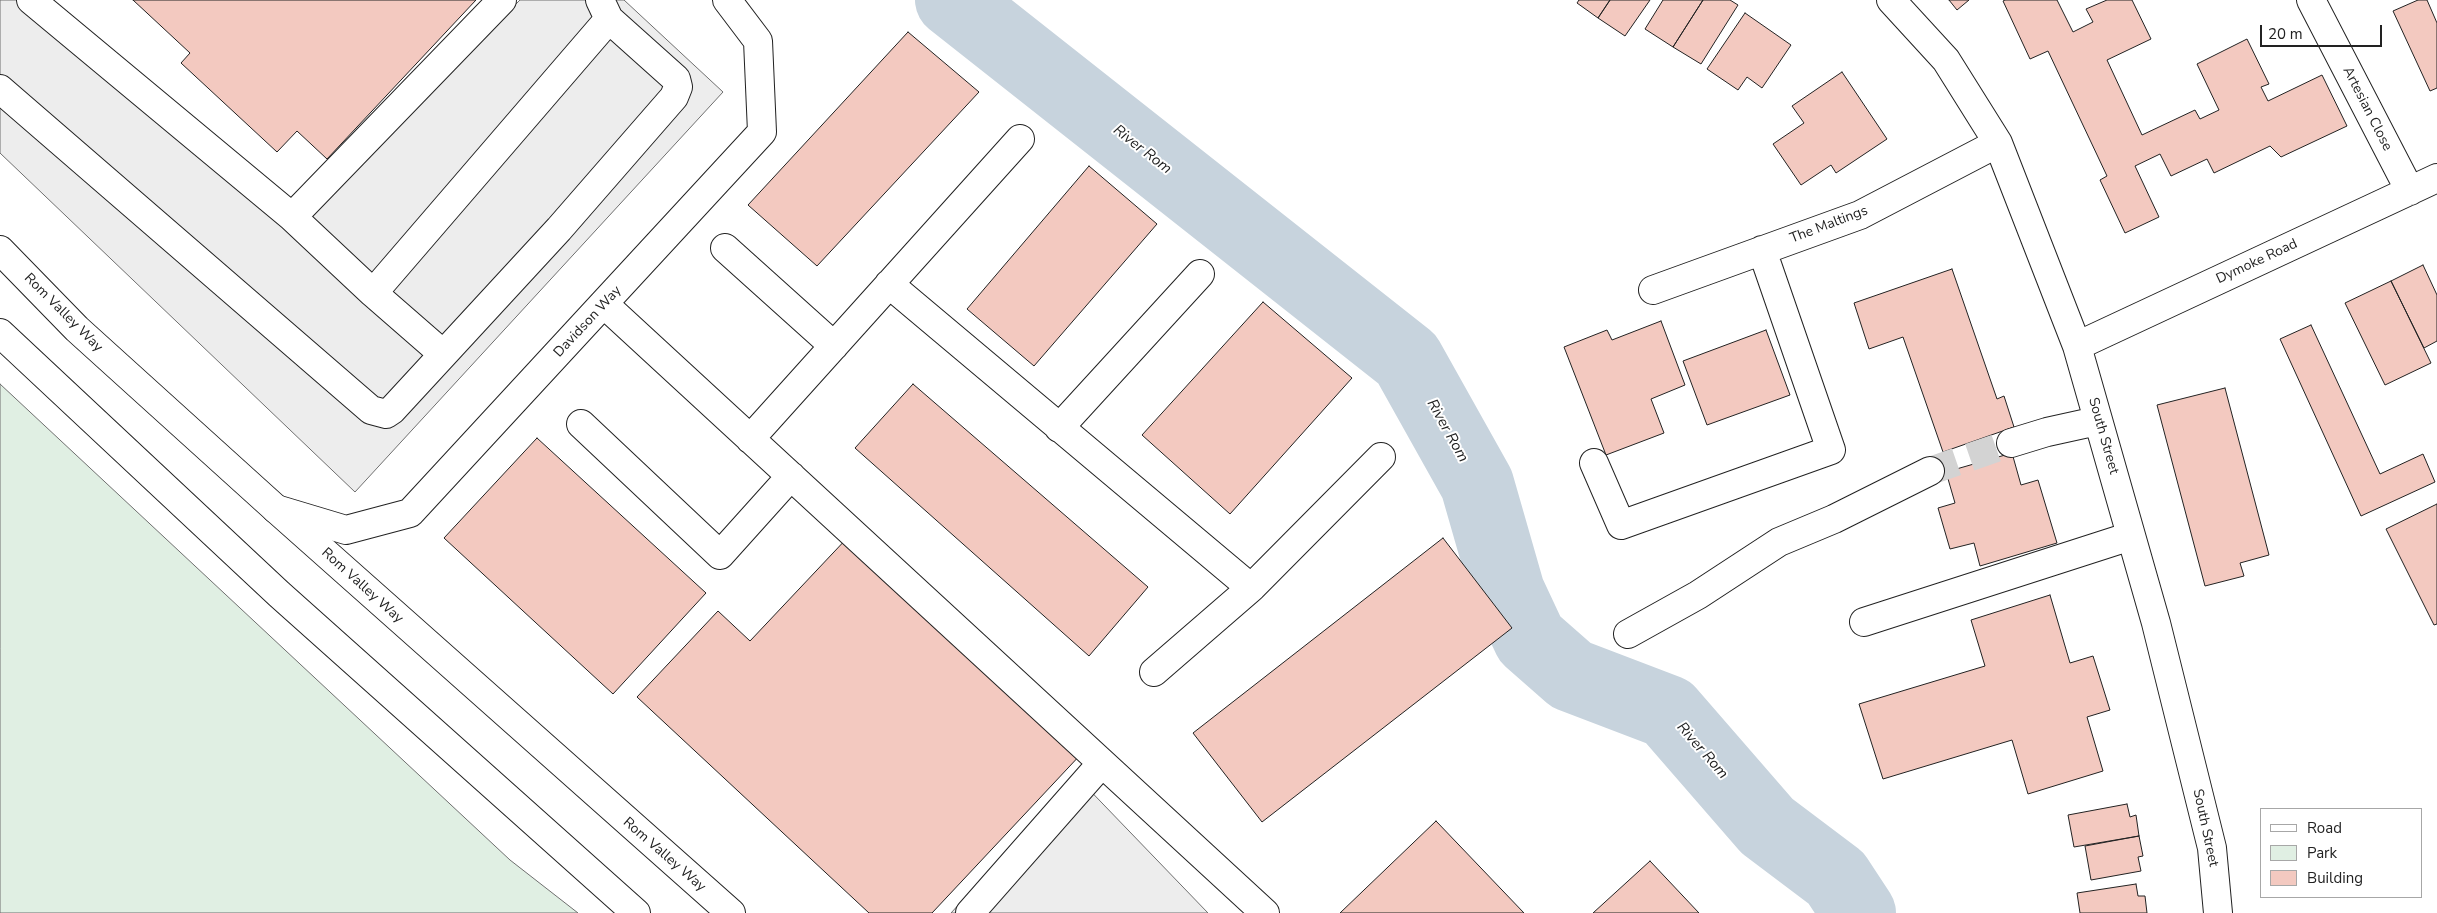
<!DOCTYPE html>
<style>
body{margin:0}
#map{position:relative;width:2437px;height:913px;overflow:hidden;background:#fff;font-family:"Nunito Sans",sans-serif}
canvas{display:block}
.legend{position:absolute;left:2260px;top:808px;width:162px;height:90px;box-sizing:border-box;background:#fff;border:1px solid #a7a7a7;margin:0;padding:6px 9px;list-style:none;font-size:15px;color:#222}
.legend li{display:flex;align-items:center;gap:10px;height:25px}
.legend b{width:25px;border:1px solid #a7a7a7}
.scale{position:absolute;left:2260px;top:25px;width:122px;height:22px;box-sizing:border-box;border:2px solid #222;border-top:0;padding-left:6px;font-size:15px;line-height:18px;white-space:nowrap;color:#222;-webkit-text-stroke:4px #fff;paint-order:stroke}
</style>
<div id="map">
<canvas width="2437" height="913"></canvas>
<ul class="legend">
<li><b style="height:6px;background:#fff"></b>Road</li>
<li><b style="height:14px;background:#e0efe3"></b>Park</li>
<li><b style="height:14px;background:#f3c9c0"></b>Building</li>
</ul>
<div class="scale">20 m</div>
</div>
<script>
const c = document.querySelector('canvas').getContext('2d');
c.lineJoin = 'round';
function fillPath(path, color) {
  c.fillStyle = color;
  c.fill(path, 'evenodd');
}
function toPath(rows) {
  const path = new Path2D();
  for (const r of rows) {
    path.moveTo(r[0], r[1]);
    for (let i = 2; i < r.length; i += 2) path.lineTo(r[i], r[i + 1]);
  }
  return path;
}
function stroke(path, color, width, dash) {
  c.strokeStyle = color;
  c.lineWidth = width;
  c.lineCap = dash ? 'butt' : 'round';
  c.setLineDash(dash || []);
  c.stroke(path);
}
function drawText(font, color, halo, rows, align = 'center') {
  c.font = font + ' "Nunito Sans",sans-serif';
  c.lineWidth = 4;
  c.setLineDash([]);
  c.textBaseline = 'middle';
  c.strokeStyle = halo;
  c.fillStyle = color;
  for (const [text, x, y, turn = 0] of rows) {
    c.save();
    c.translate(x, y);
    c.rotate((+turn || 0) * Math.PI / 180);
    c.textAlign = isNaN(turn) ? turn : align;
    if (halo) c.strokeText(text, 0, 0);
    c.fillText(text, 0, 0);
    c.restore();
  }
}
const green = toPath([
 [0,384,510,860,578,913,0,913,0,384]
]);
const parking = toPath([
 [0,0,30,0,289,229,520,0,624,0,723,92,355,492,0,153,0,0],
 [1076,776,1208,913,951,913,1076,776]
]);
const river = toPath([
 [952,0,1407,359,1477,484,1508,592,1530,639,1571,675,1668,712,1767,826,1836,878,1859,913]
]);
const building = toPath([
 [133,0,476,0,327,159,297,131,277,152,181,63,190,53,133,0],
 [1579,0,1610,0,1598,18,1577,3,1579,0],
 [1610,0,1650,0,1625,36,1598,18,1610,0],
 [1663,0,1703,0,1673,47,1645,29,1663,0],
 [1703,0,1730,0,1738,5,1701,64,1673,47,1703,0],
 [1949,0,1969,0,1957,10,1949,0],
 [2005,0,2057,0,2073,32,2093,22,2086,9,2107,0,2132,0,2151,39,2107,60,2142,135,2195,110,2200,119,2219,110,2197,64,2247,39,2269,84,2261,87,2268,101,2322,75,2347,126,2281,157,2270,146,2214,173,2207,159,2171,176,2160,154,2135,166,2159,217,2125,233,2100,180,2107,176,2048,51,2030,59,2003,1,2005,0],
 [2418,0,2427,0,2437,23,2437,88,2430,91,2393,11,2418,0],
 [1745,13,1791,45,1762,88,1747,77,1738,90,1707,69,1745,13],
 [908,32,979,92,817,266,748,205,908,32],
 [1842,72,1887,139,1836,173,1831,165,1801,185,1773,144,1804,123,1792,106,1842,72],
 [1089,166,1157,224,1034,366,967,309,1089,166],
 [2423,265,2437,295,2437,341,2424,348,2391,281,2423,265],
 [1952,269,1997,399,2004,396,2014,427,1943,452,1903,337,1869,349,1854,303,1952,269],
 [2391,281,2431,363,2385,385,2345,303,2391,281],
 [1263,302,1352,378,1230,514,1142,435,1263,302],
 [1661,321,1685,385,1651,399,1664,433,1606,455,1564,347,1607,330,1612,340,1661,321],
 [2311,325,2380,474,2423,454,2435,482,2361,516,2280,339,2311,325],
 [1766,330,1790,395,1707,425,1683,361,1766,330],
 [913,384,1148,587,1089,656,855,448,913,384],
 [2225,388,2269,555,2240,563,2244,576,2205,586,2157,405,2225,388],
 [537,438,706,593,613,694,444,538,537,438],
 [2012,453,2021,485,2038,480,2057,543,1980,566,1974,543,1950,549,1938,508,1955,503,1946,472,2012,453],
 [2437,504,2437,624,2434,625,2386,529,2437,504],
 [850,535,1083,752,932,913,869,913,637,697,718,611,750,641,850,535],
 [1443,538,1512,628,1262,822,1193,733,1443,538],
 [2050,595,2070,663,2093,656,2110,710,2087,717,2103,771,2028,794,2012,740,1883,779,1859,704,1985,666,1971,620,2050,595],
 [2127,804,2130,817,2136,815,2139,836,2074,847,2068,815,2127,804],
 [1436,821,1524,913,1340,913,1436,821],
 [2139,836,2143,856,2138,857,2141,871,2091,880,2085,846,2139,836],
 [1650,861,1699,913,1593,913,1650,861],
 [2136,884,2138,896,2145,896,2147,913,2080,913,2077,893,2136,884]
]);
const minorTunnel = toPath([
 [1930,471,2011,443]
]);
const minor = toPath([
 [31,0,292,217,502,0],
 [1891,0,1946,60,1998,143,2077,346,2156,623,2212,848,2218,913],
 [2311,0,2410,191],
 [0,89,371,410,386,414,392,410,559,229,674,97,678,87,676,79,609,19,600,0],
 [292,217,373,293,609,19],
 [725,248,834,346],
 [889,284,1251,588,1381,457],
 [1653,290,1860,215,1998,143],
 [373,293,443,354],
 [604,304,1265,913],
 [2077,346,2437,178],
 [581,424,720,555,791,476],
 [1059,428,1200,274],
 [750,439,1020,139],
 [2011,443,2047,432,2097,421],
 [1594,463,1621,525,1831,450,1762,250],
 [276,509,346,530,410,513,762,132,758,41,727,0],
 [1864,622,2131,536],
 [1628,634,1698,595,1779,542,1834,519,1930,471],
 [1154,672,1251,588],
 [970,913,1102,763]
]);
const major = toPath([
 [0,250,77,329,276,509,731,913],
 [0,333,279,594,636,913]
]);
const streetNames = [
 ["Artesian Close",2367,109,63],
 ["The Maltings",1829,225,-21],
 ["Dymoke Road",2257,262,-25],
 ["Rom Valley Way",63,313,45],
 ["Davidson Way",588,322,-47],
 ["South Street",2103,436,74],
 ["Rom Valley Way",362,586,42],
 ["South Street",2205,828,78],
 ["Rom Valley Way",664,855,41]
];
const waterNames = [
 ["River Rom",1142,150,38],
 ["River Rom",1447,431,61],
 ["River Rom",1702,751,49]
];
fillPath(green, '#e0efe3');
stroke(green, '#6f6f6f', 1);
fillPath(parking, '#ededed');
stroke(parking, '#6f6f6f', 1);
stroke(river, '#c7d3dd', 74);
fillPath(building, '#f3c9c0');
stroke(building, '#222', 1);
stroke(minorTunnel, '#d3d3d3', 28, [28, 14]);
stroke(minor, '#222', 30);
stroke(major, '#222', 30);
stroke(minor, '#fff', 28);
stroke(major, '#fff', 28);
drawText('14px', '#222', '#fff', streetNames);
drawText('italic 15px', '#222', '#fff', waterNames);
</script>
